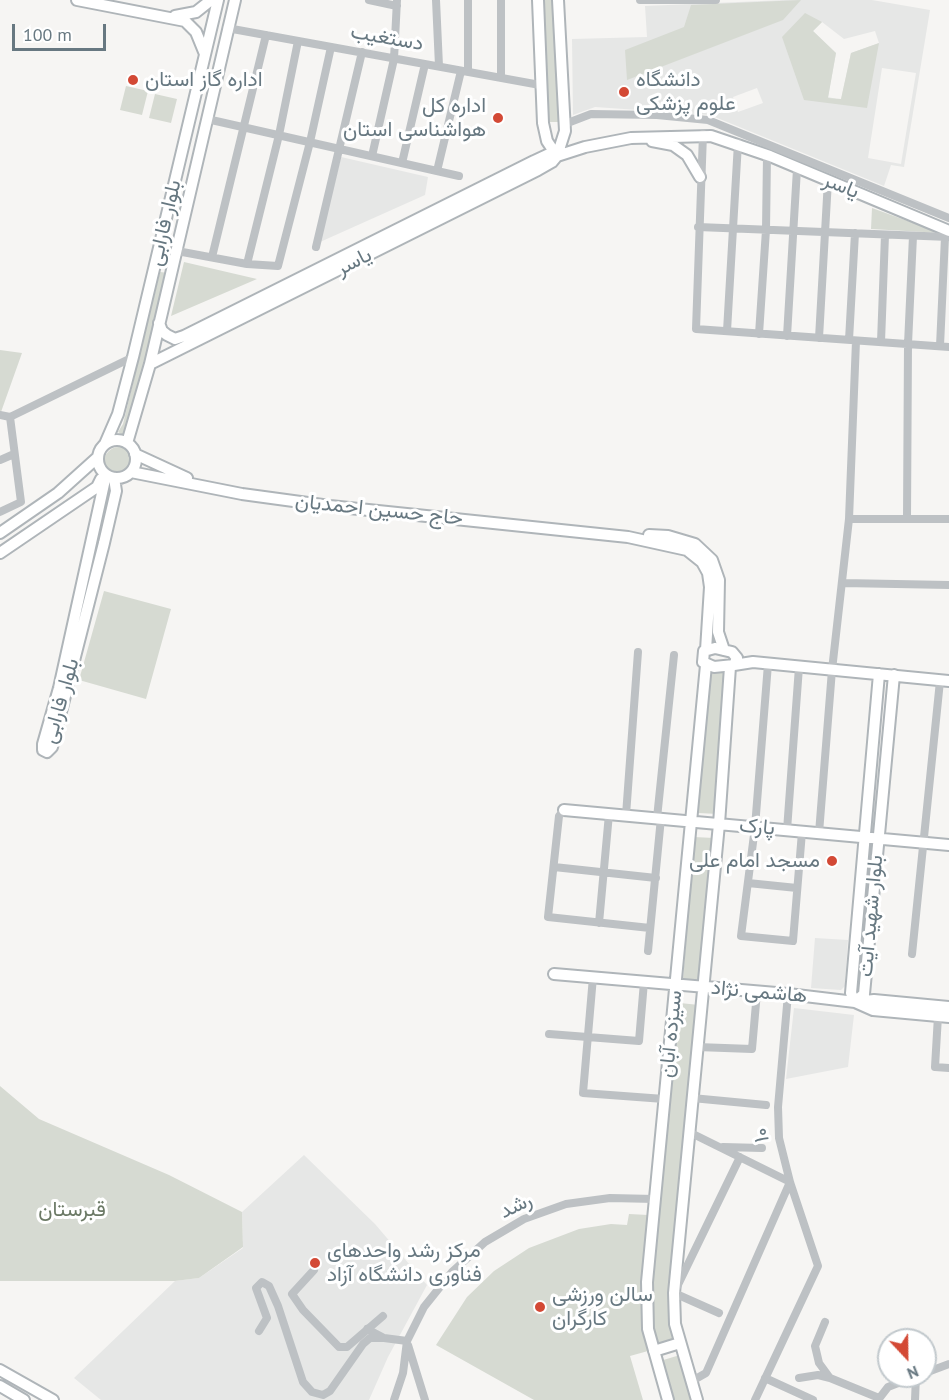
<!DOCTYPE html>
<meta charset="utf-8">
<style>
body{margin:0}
#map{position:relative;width:949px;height:1400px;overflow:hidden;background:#f6f5f3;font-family:"PT Sans",sans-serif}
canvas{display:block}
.north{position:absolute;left:877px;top:1328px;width:60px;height:60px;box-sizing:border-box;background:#fff;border:2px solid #c2c9cd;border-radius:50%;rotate:158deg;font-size:16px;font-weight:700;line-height:24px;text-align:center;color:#677881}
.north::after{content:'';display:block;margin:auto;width:21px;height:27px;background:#d34935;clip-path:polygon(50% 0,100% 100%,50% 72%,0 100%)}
.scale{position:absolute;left:12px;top:24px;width:94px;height:27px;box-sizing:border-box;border:3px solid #677881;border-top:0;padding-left:8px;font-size:18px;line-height:21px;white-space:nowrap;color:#677881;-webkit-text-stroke:4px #fff;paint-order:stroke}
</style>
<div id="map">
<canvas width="949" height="1400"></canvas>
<div class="north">N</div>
<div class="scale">100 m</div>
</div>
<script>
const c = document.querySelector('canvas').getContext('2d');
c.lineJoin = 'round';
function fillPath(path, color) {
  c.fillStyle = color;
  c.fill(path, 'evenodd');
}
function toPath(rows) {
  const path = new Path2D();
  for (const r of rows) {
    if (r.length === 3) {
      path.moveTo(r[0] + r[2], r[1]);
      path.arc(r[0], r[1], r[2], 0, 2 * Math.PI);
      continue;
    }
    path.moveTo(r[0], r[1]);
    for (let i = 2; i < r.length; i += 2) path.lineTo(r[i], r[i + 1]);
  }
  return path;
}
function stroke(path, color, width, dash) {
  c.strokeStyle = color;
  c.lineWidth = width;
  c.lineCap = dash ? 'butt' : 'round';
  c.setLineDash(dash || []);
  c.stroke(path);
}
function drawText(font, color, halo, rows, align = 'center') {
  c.font = font + ' "PT Sans",Vazirmatn,sans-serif';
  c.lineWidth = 6;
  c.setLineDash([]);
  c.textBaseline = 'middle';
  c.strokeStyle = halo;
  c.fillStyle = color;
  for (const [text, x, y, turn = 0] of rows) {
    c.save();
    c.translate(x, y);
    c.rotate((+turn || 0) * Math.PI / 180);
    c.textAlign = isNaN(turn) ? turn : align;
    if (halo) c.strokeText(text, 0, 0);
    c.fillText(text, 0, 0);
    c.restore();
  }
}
const built = toPath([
 [785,0,872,0,930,10,904,167,891,165,884,186,710,115,595,107,573,115,572,39,647,37,645,6],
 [822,22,844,39,875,31,879,43,851,53,841,100,828,97,836,53,813,31],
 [882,68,916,73,901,164,868,158],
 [757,88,763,103,738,112,733,97],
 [341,157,428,177,425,195,320,242],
 [815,938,848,940,845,986,841,990,811,988],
 [794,1008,854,1015,848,1067,786,1079],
 [304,1155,375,1224,427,1285,388,1357,369,1400,101,1400,74,1378,175,1281,199,1278,243,1248,242,1212]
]);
const green = toPath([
 [541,0,553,0,560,122,548,122],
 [801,0,783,20,627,80,625,50,684,27,691,5],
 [805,13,822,22,813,31,836,53,828,98,841,99,851,53,879,43,867,108,804,100,782,37],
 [126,86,148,91,142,115,120,110],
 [155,94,177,99,171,123,149,118],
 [872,208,941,233,871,229],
 [184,262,257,279,171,316],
 [160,272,169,273,126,437,118,432,123,424],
 [0,350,22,353,1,412,0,412],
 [119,462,15],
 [104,591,171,609,146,699,79,680],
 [709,670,729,672,718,814,698,813],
 [694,837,714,838,703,980,683,979],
 [680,1003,699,1005,685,1147,682,1147,669,1306,676,1341,656,1346,649,1308],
 [0,1086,39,1119,169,1175,242,1212,243,1247,199,1278,175,1281,0,1281],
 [629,1214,648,1215,643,1322,648,1351,630,1356,643,1400,534,1400,436,1345,467,1297,494,1271,529,1248,579,1229,611,1224,627,1225],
 [680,1355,692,1400,671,1400,660,1361]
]);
const street = toPath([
 [369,0,397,6],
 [436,0,439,66],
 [468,0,468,72],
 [501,0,501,77],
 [640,0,716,0],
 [227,28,540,85],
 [207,119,459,176],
 [565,124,591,114,657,115,708,120,949,218],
 [703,134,696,329,949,347],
 [372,156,394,59,397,0],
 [402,163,425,64],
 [437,171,461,71],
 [698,227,949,237],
 [316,247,362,52],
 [177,251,247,264,278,266,310,142,331,47],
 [212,257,266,35],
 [247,264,279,135,298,41],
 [727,331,738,143],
 [759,334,766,230,767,155],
 [787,336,797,169],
 [819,338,828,180],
 [849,340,855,233],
 [881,342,885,235],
 [940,346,945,237],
 [0,415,10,417,133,357],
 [0,460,14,454],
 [0,512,21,502,10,417],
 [907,518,908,344,913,236],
 [849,519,949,519],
 [843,583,949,585],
 [768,664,755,827,741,936,793,941,802,832],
 [564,810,559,816,548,917,650,928],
 [626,815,638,652],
 [657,818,674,655],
 [787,830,799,667],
 [819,833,832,670,849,519,856,341],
 [554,867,656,878],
 [748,883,797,888],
 [599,923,609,814],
 [648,951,661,818],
 [912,954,940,681],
 [593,977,583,1093,664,1099],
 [938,1016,935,1067,949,1068],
 [549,1034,639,1041,644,982],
 [697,1047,752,1049,757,992],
 [692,1098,766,1105],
 [689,1132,790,1182,706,1373,692,1381],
 [723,1147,762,1148],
 [314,1270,292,1294,303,1310,339,1347,347,1347,383,1316],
 [719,1313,674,1293,740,1157],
 [825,1322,815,1346,819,1363,830,1378,879,1398],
 [367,1329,384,1338,407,1341],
 [259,1331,267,1318,256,1288,262,1282,269,1286,278,1306,303,1382,312,1392,323,1395,330,1391,363,1344,370,1338,384,1338],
 [408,1345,425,1400],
 [925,1373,949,1364],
 [765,1378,813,1400],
 [799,1378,818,1375,830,1378],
 [394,1400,403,1373,407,1341,424,1307,452,1272,485,1242,524,1219,566,1204,610,1198,655,1199],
 [755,1400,818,1266,790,1182,779,1138,778,1107,788,994],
 [878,1400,888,1387,916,1376],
 [915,1400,916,1376]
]);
const secondary = toPath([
 [77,0,185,21,196,32,205,54],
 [538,0,543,123,547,141,557,156],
 [175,16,196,12,211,0],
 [652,141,673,145,687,155,700,177],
 [557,156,585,147,631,138,711,136,770,156,949,231],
 [557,156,565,131,558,0],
 [150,364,538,170,552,162,557,156,549,154,534,161,184,336,175,339,167,335,162,331,159,323],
 [117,459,19],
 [127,443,150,364,235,0],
 [105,444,118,414,133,357,218,0],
 [135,454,187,478],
 [131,472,242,494,330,506,628,537,687,550,702,562,708,573,710,587,706,650],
 [106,475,59,688,43,744,43,750,47,752,52,747,104,543,116,491,114,478],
 [0,533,58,493,98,457],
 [649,535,668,536,695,544,712,560,719,580,718,632,724,650],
 [0,553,97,487,101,479],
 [715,648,732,652,737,658,734,665,714,667,703,662,704,651,715,648],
 [734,665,753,662,949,681],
 [564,810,949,845],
 [554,974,788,994,855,1002,873,1010,949,1017],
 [855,1002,864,994,894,675],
 [855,1002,851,993,879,674],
 [856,1002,874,1000,949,1007],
 [654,1351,680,1343],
 [0,1370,53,1400],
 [0,1386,24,1400],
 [668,1400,648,1329,647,1282,706,665],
 [697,1400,675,1324,674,1293,719,824,730,667]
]);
const markers = [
 [133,80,6,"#d34935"],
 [624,92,6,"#d34935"],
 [498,118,6,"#d34935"],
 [832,861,6,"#d34935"],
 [315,1263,6,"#d34935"],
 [540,1307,6,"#d34935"]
];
const streetNames = [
 ["دستغیب",387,38,10],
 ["یاسر",841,186,22],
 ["بلوار فارابی",165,223,-77],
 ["یاسر",354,262,-27],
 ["حاج حسین احمدیان",379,510,6],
 ["بلوار فارابی",61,701,-74],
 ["پارک",757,827,5],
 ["بلوار شهید آیت",871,916,-85],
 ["هاشمی نژاد",759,992,5],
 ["سیزده آبان",671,1034,-84],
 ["۱۰",762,1135,-96],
 ["رشد",516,1206,-25]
];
const poiNames = [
 ["اداره گاز استان",145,80],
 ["دانشگاه",636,80],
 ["علوم پزشکی",636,104],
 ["اداره کل",486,106,"right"],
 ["هواشناسی استان",486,130,"right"],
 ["مسجد امام علی",820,861,"right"],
 ["مرکز رشد واحدهای",327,1251],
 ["فناوری دانشگاه آزاد",327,1275],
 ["سالن ورزشی",552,1295],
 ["کارگران",552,1319]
];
const parkNames = [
 ["قبرستان",72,1210]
];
fillPath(built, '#e6e7e6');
fillPath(green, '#d6dad2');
stroke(secondary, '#afb5b9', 14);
stroke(street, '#bdc1c4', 8);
stroke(secondary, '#fff', 10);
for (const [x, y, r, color] of markers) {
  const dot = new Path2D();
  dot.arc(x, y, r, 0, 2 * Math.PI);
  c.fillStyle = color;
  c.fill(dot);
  stroke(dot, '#fff', 2);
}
drawText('21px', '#677881', '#fff', streetNames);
drawText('21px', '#677881', '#fff', poiNames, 'left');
drawText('21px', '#6b7965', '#fff', parkNames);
</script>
